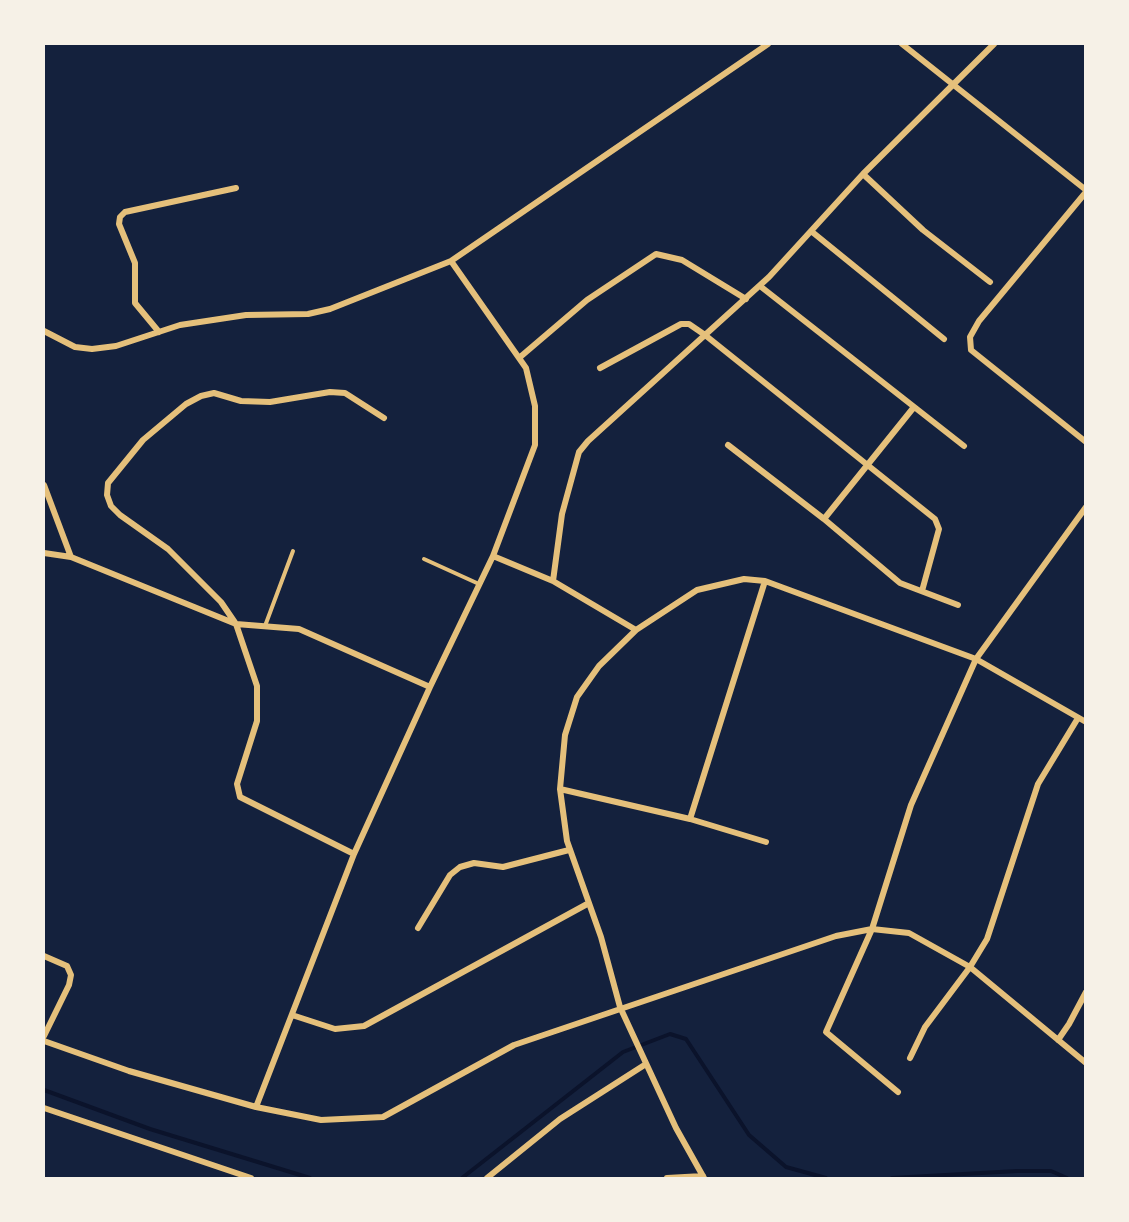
<!DOCTYPE html>
<style>
body{margin:0}
#map{position:relative;width:1129px;height:1222px;overflow:hidden;background:#14213d;font-family:"Varela Round",sans-serif}
canvas{display:block}
.frame{position:absolute;inset:0;border:45px solid #f6f1e7;pointer-events:none}
</style>
<div id="map">
<canvas width="1129" height="1222"></canvas>
<div class="frame"></div>
</div>
<script>
const c = document.querySelector('canvas').getContext('2d');
c.lineJoin = 'round';
function toPath(rows) {
  const path = new Path2D();
  for (const r of rows) {
    path.moveTo(r[0], r[1]);
    for (let i = 2; i < r.length; i += 2) path.lineTo(r[i], r[i + 1]);
  }
  return path;
}
function stroke(path, color, width, dash) {
  c.strokeStyle = color;
  c.lineWidth = width;
  c.lineCap = dash ? 'butt' : 'round';
  c.setLineDash(dash || []);
  c.stroke(path);
}
const stream = toPath([
 [44,1090,150,1129,310,1178],
 [462,1178,623,1052,670,1034,686,1039,749,1135,786,1167,826,1178],
 [892,1178,1017,1171,1051,1171,1067,1178]
]);
const service = toPath([
 [424,559,479,584],
 [265,626,293,551]
]);
const minor = toPath([
 [902,44,1086,190],
 [863,174,923,230,990,282],
 [1086,192,979,321,970,337,971,350,1086,442],
 [811,231,944,339],
 [760,286,964,446],
 [44,331,75,347,92,349,116,346,180,325,246,315,308,314,330,309,451,261,768,44],
 [159,332,135,303,135,263,119,224,120,217,125,212,236,188],
 [519,358,587,300,656,254,682,260,746,299],
 [600,368,681,324,689,324,705,335,935,519,939,529,922,591],
 [728,445,824,519,900,583,958,605],
 [44,485,71,557],
 [1086,507,976,659,911,805,872,929,909,933,970,967,1086,1063],
 [824,519,914,407],
 [44,553,71,557,236,624,299,629,430,687],
 [493,556,553,581],
 [636,630,553,581,562,514,579,452,588,441,769,277,863,174,994,44],
 [560,789,690,819,765,581],
 [690,819,766,842],
 [354,854,240,797,237,784,257,721,257,686,236,624,221,602,168,549,120,515,111,506,107,495,108,483,143,440,186,404,201,396,214,393,241,401,270,402,330,392,345,393,384,418],
 [418,928,450,875,460,867,474,863,503,867,569,850],
 [872,929,826,1032,898,1092],
 [44,956,67,966,71,975,69,985,44,1036],
 [292,1015,335,1029,364,1026,589,903],
 [1058,1040,1069,1024,1086,992],
 [44,1041,129,1071,256,1107,321,1120,383,1117,514,1045,836,936,872,929],
 [910,1058,925,1027,970,967,987,939,1038,784,1078,718],
 [256,1107,354,854,430,687,493,556,535,445,535,406,526,368,451,261],
 [44,1108,251,1178],
 [487,1178,560,1119,646,1064],
 [667,1178,703,1176],
 [704,1178,676,1128,620,1007,601,937,567,841,560,789,565,735,577,697,599,666,636,630,697,590,744,579,765,581,976,659,1086,722]
]);
stroke(stream, '#0b132b', 4);
stroke(service, '#e5c07b', 4);
stroke(minor, '#e5c07b', 6);
</script>
